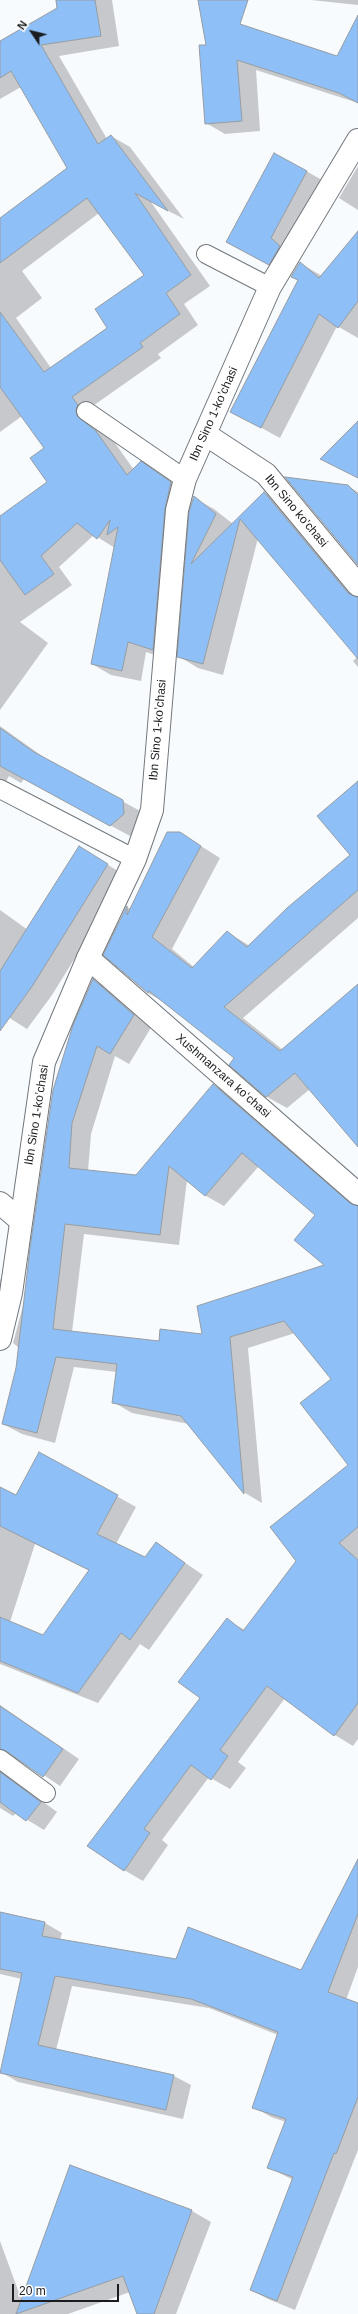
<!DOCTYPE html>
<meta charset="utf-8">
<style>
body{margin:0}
#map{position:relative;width:358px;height:2314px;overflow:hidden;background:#f8fbfe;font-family:Arial,sans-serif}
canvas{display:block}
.north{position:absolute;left:12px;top:12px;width:40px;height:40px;-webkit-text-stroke:3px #fff;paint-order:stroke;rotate:305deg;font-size:11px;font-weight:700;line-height:16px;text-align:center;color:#1a1c1f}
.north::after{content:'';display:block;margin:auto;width:14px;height:18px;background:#1a1c1f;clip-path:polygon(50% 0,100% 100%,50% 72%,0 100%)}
.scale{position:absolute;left:12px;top:2284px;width:107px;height:18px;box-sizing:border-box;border:2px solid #1a1c1f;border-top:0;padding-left:5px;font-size:12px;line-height:14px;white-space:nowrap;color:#1a1c1f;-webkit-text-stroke:3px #fff;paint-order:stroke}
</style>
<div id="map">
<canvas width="358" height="2314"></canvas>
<div class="north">N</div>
<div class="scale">20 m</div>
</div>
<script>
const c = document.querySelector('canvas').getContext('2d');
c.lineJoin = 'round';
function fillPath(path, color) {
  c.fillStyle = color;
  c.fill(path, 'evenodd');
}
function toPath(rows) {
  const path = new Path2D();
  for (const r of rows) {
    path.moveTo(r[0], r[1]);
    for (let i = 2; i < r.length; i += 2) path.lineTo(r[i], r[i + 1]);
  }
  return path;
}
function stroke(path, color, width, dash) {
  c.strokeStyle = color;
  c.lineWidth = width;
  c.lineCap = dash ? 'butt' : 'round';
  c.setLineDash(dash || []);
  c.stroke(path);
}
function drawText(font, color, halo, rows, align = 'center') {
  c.font = font + ' Arial,sans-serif';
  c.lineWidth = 3;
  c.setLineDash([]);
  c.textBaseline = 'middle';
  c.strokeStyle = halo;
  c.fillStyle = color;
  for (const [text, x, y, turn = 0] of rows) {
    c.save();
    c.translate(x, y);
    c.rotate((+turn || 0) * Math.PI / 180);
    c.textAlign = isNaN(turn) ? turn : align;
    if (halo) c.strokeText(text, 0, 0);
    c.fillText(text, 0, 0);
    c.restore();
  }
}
const shadow = toPath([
 [57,0,112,0,119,46,59,56,107,139,111,136,130,147,184,219,151,202,210,286,184,304,198,325,158,354,161,358,90,408,95,428,115,443,134,470,141,463,190,494,171,660,146,652,141,681,111,675,92,664,115,548,94,535,59,567,72,585,20,622,48,643,0,710,0,517,48,482,45,449,22,416,0,432,0,219,68,168,21,87,0,99,0,42,58,9],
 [99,213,146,275,109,328,51,368,16,318,42,298,22,271],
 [311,0,358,0,358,5],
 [358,17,358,103,256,70,260,131,225,134,206,123,200,46,337,58],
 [275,154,324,181,286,274,244,251],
 [358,166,358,210,339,198],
 [358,233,358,338,337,326,280,438,232,412,299,280,300,263,322,276],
 [348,486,358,492,358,564],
 [265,493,284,504,358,593,358,667,353,661,358,656,258,538,223,675,198,668,178,656,194,498,214,509,233,524],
 [0,726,49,761,142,812,142,825,130,836,24,779,21,783,9,776,0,793],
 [358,782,358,918,243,1018,283,1050,358,997,358,1145,310,1089,287,1108,267,1097,230,1065,236,1058,164,1002,148,993,105,955,127,907,131,909,180,833,220,858,172,949,194,967,227,932,250,946,352,855],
 [79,847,126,876,52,995,27,1029,0,1012,0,910,28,930],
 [93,980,112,991,152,1026,129,1064,115,1056,91,1134,88,1171,136,1176,213,1085,232,1096,358,1206,358,1739,353,1746,335,1735,285,1698,238,1762,246,1768,230,1789,209,1777,162,1840,168,1845,143,1881,124,1870,202,1698,227,1620,245,1630,297,1561,349,1465,333,1379,295,1333,248,1348,262,1503,245,1493,189,1424,132,1413,113,1402,117,1372,74,1367,55,1443,22,1434,3,1424,17,1368,19,1348,13,1343,25,1298],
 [259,1166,316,1215,326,1266,203,1335,160,1342,72,1332,84,1234,179,1245,187,1180,206,1196,224,1206],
 [0,1279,18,1292,0,1333],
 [40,1453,136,1507,116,1544,146,1559,156,1543,203,1575,149,1650,140,1644,98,1703,0,1664,0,1488,17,1496],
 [35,1544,90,1571,43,1636,10,1622],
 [0,1705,79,1759,60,1786,20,1759,14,1759,7,1773,11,1778,57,1812,44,1830,16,1813,13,1816,0,1808],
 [358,1863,358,1967,346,2000,358,2005,358,2150,295,2310,268,2299,251,2290,293,2180,268,2167,286,2122,271,2117,254,2107,278,2035,209,2008,72,1986,56,2050,174,2076,191,2085,183,2119,18,2082,1,2072,22,1979,0,1974,0,1913,45,1923,62,1933,60,1940,176,1960,302,1972],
 [71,2167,192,2211,211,2222,176,2314,138,2314,130,2292,68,2314,0,2314,0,2241,22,2301]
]);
const building = toPath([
 [56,0,95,0,101,36,41,45,98,144,111,135,168,211,135,193,191,275,166,293,180,314,140,343,143,347,72,397,78,405,76,410,77,416,96,431,127,475,141,461,171,482,165,509,153,650,128,642,122,671,91,664,118,527,107,535,110,520,97,539,77,523,41,556,54,574,25,595,0,560,0,516,47,482,30,458,44,448,0,387,0,312,44,372,107,328,95,309,144,275,87,198,0,263,0,218,67,168,11,71,0,78,0,41,57,8,56,0],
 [198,0,248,0,240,24,337,56,358,15,358,103,339,93,237,60,242,121,205,124,199,45,206,45,198,0],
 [274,153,307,171,271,238,280,246,269,265,226,242,274,153],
 [358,231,358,301,338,328,319,314,261,428,230,412,298,280,291,277,300,262,319,278,358,231],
 [358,421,358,478,320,459,358,421],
 [285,477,348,485,358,495,358,565,285,477],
 [264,492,348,593,358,597,358,659,240,519,203,664,177,657,189,512,194,496,216,514,191,564,264,492],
 [0,728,34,752,123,800,124,814,110,826,0,766,0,728],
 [358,781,358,890,224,1007,280,1051,358,984,358,1147,295,1073,266,1097,229,1065,234,1058,149,991,148,993,103,955,127,906,127,915,167,832,180,832,201,846,152,937,192,968,227,931,247,947,287,908,350,855,317,816,358,781],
 [79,846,108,864,33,985,0,1031,0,971,79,846],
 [93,979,134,1015,110,1054,97,1046,72,1123,69,1168,136,1175,213,1084,350,1203,358,1206,358,1527,339,1543,358,1560,358,1703,334,1736,267,1686,220,1750,228,1756,211,1780,191,1765,144,1829,150,1833,124,1871,87,1846,200,1698,178,1682,227,1618,243,1631,296,1561,270,1527,348,1465,300,1403,331,1379,284,1321,230,1337,244,1494,181,1416,112,1403,117,1364,56,1357,37,1433,2,1424,16,1368,30,1248,53,1090,73,1025,93,979],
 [242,1153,315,1215,294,1240,324,1265,197,1306,202,1334,160,1329,159,1341,53,1329,65,1224,160,1235,169,1166,205,1196,242,1153],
 [39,1452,118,1495,97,1534,145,1557,156,1542,185,1563,130,1640,121,1633,78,1693,0,1661,0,1617,43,1635,89,1570,0,1526,0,1487,16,1495,39,1452],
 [0,1706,63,1749,43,1777,6,1751,0,1749,0,1706],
 [0,1772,41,1802,26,1821,0,1802,0,1772],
 [358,1859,358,1914,328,1992,358,2003,358,2097,336,2154,334,2153,277,2301,250,2290,293,2177,267,2168,286,2119,252,2108,278,2032,191,1999,55,1976,38,2045,174,2075,166,2110,0,2073,22,1973,0,1969,0,1912,45,1922,42,1936,176,1959,188,1927,301,1970,358,1859],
 [70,2165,192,2210,154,2314,137,2314,123,2276,16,2314,70,2165]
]);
const service = toPath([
 [206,254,270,287],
 [86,411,185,479],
 [0,789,135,859],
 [0,1759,46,1793]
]);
const minor = toPath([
 [205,434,266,474,358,585],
 [88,958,358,1194],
 [0,1203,21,1221]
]);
const tertiary = toPath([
 [0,1339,11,1293,44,1062,88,958,135,859,152,810,177,510,185,479,270,287,358,140]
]);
const streetNames = [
 ["Ibn Sino 1-koʼchasi",214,414,-66],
 ["Ibn Sino ko'chasi",296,511,50],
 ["Ibn Sino 1-koʼchasi",158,730,-85],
 ["Xushmanzara koʻchasi",223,1076,41],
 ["Ibn Sino 1-koʼchasi",37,1115,-81]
];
fillPath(shadow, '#0003');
fillPath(building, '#8ec0f7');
stroke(building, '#969ca2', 1);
stroke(service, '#72777d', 20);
stroke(minor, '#72777d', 24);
stroke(tertiary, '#72777d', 24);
stroke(service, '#fff', 18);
stroke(minor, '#fff', 22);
stroke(tertiary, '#fff', 22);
drawText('12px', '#1a1c1f', '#fff', streetNames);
</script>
